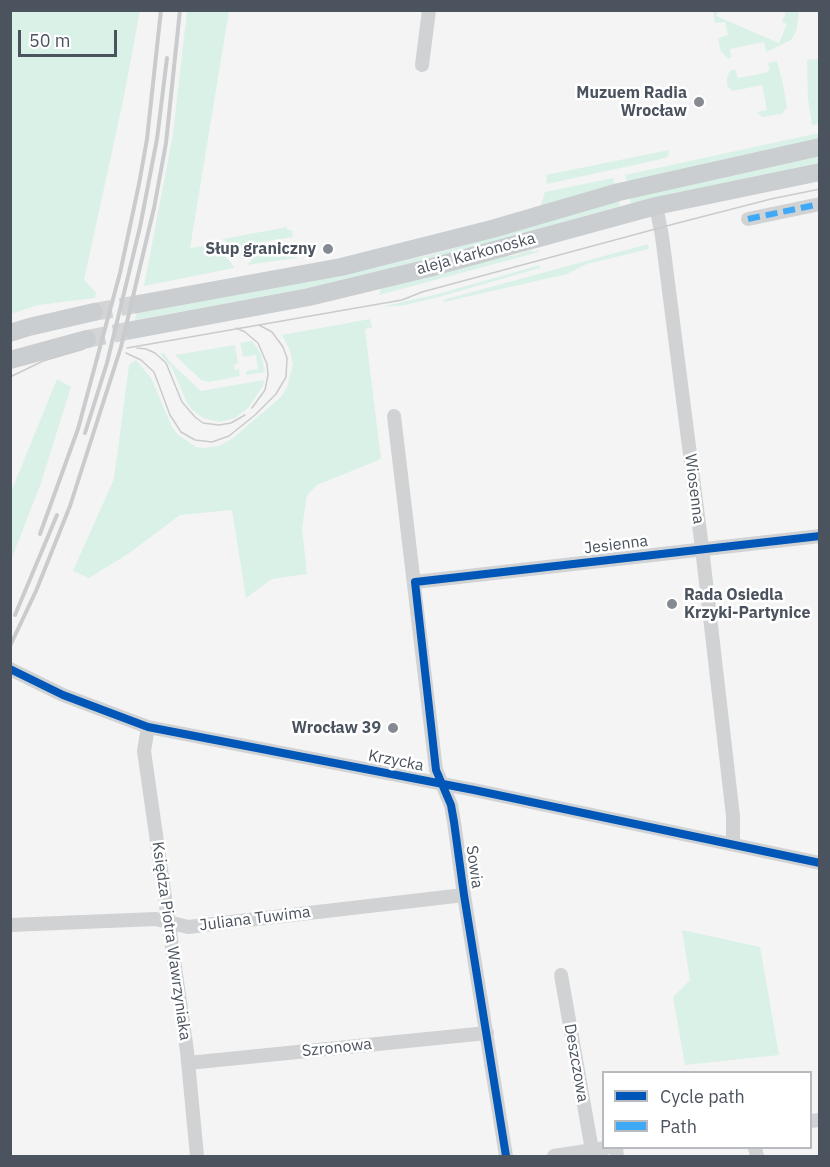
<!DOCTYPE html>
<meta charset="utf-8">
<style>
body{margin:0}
#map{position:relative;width:830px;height:1167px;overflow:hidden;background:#f4f4f4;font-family:"IBM Plex Sans",sans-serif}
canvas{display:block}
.frame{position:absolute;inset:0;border:12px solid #4b535f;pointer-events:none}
.legend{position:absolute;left:602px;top:1071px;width:210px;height:78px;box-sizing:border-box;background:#fff;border:2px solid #b7babf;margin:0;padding:8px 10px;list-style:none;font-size:18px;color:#4b535f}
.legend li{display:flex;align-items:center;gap:12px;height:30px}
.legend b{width:30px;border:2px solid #b7babf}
.scale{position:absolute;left:18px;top:30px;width:99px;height:27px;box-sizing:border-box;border:3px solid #4b535f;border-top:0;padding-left:8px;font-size:18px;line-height:21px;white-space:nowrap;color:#4b535f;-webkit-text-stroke:4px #fff;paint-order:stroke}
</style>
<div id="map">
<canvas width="830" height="1167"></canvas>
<div class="frame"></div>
<ul class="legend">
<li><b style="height:8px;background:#0057b8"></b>Cycle path</li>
<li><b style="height:8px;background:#3fa9f5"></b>Path</li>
</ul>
<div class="scale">50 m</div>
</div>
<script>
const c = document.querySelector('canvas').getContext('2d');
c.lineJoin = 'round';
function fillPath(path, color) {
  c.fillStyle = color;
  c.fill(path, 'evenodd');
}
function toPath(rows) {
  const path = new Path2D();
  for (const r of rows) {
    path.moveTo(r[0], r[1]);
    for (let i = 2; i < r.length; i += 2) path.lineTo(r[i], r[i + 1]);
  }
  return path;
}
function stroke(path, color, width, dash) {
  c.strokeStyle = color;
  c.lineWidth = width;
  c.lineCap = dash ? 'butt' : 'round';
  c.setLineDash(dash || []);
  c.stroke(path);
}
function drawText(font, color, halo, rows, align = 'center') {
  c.font = font + ' "IBM Plex Sans",sans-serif';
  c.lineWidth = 5;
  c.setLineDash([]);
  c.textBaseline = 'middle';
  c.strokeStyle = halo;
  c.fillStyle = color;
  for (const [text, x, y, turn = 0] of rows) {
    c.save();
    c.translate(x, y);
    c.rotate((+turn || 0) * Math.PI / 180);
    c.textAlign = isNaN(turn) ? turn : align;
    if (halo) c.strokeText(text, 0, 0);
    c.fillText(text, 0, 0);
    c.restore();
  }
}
const green = toPath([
 [10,11,140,11,123,101,84,280,96,293,95,298,38,305,11,314],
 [187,11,229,11,190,248,211,245,230,261,234,268,144,286,173,134],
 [713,11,718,11,716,16,779,43,787,24,782,22,786,13,781,11,794,11,799,13,796,32,791,40,766,52,764,42,730,49,731,58,728,58,721,52,718,38,728,35,725,22,715,23],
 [819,59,819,124,812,125,808,99,807,60],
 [777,61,783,84,787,107,782,114,762,117,757,112,767,110,762,85,733,91,727,86,727,77,730,71,735,69,738,78,765,73,770,70,768,63],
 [819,133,819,139,627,182,625,175],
 [669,150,669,155,666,158,547,184,546,175],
 [819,155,819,163,631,204,630,198],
 [613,178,615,185,540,207,545,192],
 [619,201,620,206,442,256,320,286,135,320,137,311,378,267,437,253],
 [287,227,287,230,292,230,293,237,260,242,241,254,223,239],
 [300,244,301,249,296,250,297,258,247,265,258,252],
 [648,244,649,249,587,264,567,274,444,302,443,300],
 [532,250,533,252,539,250,539,252,379,295,381,289,499,256,513,256],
 [540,265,540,268,439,297,405,305,381,307,438,294],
 [370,319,372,328,365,329,381,459,317,485,307,495,302,528,307,574,272,579,246,598,232,510,180,515,128,554,89,578,73,571,114,479,129,365,136,360,151,378,172,427,177,434,196,447,204,448,219,446,233,438,281,397,287,388,293,364,290,351,282,335],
 [252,341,261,354,265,372,246,375,246,371,258,369,256,355,243,357,240,343],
 [235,345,238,364,234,365,235,370,239,369,240,376,220,380,209,382,201,380,175,355],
 [164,353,170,362,201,391,264,380,263,386,248,408,235,418,219,422,203,418,191,409,187,403,172,368,160,354],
 [57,379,71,387,41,483,11,560,11,492],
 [682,930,760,947,779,1055,685,1065,673,997,690,980]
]);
const majorTunnel = toPath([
 [94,312,138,304],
 [87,339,132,330]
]);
const minor = toPath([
 [422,65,429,10],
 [656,206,662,236,702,548,733,816,733,844],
 [748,219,820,204],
 [394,416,436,770,451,805,454,822,464,895,506,1156],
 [415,582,820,536],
 [10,669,63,695,148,727,474,790,820,863],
 [148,727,144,751,187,1051,197,1156],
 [10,925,156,919,188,927,464,895],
 [561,975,592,1150],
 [188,1063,487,1033],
 [810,1121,820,1120],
 [616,1148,617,1156],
 [755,1148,757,1156],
 [554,1156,606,1148]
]);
const major = toPath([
 [138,304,341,267,492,229,619,192,820,147],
 [132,330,309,297,429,268,656,206,820,172],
 [10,333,29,327,94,312],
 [10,360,87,339]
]);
const tram = toPath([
 [236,328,245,332,258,343,267,364,268,375,265,390,252,408],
 [127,348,402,300,422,292,674,224,771,199,820,189],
 [137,348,146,349,155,353,166,363,182,402,195,417,203,423,219,425,231,423,245,415],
 [126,353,141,360,154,372,170,415,181,432,195,440,212,442,229,436,255,415,276,394,286,377,287,358,283,347,272,332,259,325],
 [10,377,43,361,84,349]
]);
const rail = toPath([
 [85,433,107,363,140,227,157,139,167,58],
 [40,534,78,429,120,273,139,184,147,139,161,10],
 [15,615,57,515],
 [10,646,36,591,70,506,121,347,154,208,166,143,180,10]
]);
const quiet = toPath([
 [748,219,820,204]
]);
const cycleway = toPath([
 [10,669,63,695,148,727,474,790,820,863],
 [506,1156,464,895,454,822,451,805,436,770,415,582,820,536]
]);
const markers = [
 [699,102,6,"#868b93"],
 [328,249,6,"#868b93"],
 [672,604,6,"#868b93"],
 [393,728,6,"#868b93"]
];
const poiNames = [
 ["Muzuem Radia",687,93],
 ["Wrocław",687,111],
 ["Słup graniczny",316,249],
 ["Rada Osiedla",684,595,"left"],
 ["Krzyki-Partynice",684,613,"left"],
 ["Wrocław 39",381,728]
];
const streetNames = [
 ["aleja Karkonoska",476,254,-15],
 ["Wiosenna",694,489,83],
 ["Jesienna",616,545,-7],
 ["Krzycka",396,761,11],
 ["Sowia",474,867,82],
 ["Juliana Tuwima",255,919,-7],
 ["Księdza Piotra Wawrzyniaka",171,941,82],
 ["Szronowa",337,1048,-6],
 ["Deszczowa",576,1063,80]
];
fillPath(green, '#daf1e7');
stroke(majorTunnel, '#d2d4d6', 18, [18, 9]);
stroke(minor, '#d0d2d4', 14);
stroke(major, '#cbced1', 18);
stroke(tram, '#cacbcd', 1.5);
stroke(rail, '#cacbcd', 4);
stroke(quiet, '#3fa9f5', 6, [12, 6]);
stroke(cycleway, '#0057b8', 8);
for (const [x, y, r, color] of markers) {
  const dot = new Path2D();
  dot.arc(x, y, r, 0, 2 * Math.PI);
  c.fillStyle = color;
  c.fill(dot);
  stroke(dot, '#fff', 2);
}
drawText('bold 16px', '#4b535f', '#fff', poiNames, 'right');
drawText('16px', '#4b535f', '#fff', streetNames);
</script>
